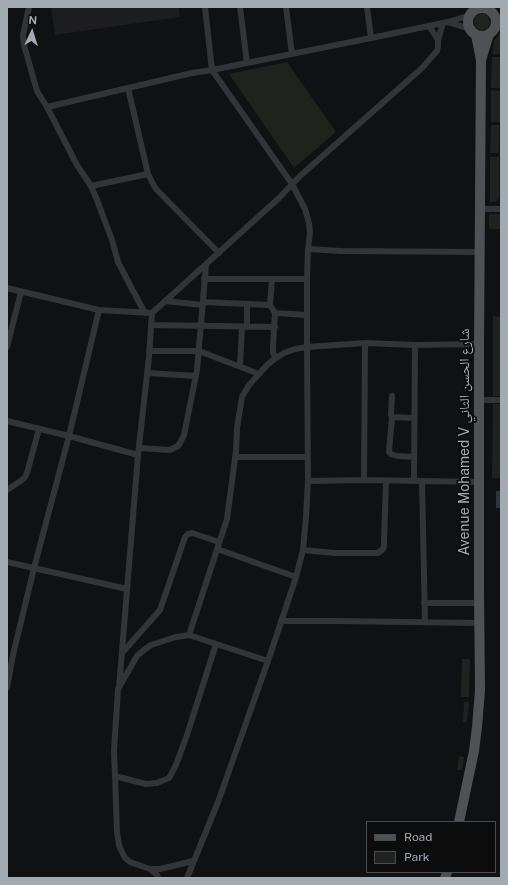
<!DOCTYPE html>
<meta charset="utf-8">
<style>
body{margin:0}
#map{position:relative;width:508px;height:885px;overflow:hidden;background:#101112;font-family:"Public Sans",sans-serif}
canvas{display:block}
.frame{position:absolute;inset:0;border:8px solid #a2abb2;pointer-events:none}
.legend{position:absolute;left:366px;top:821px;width:130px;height:52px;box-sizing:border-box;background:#0c0c0d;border:1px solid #484c4f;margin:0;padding:5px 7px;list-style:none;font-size:12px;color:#a2abb2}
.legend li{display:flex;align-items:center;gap:8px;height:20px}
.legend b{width:20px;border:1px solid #484c4f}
.north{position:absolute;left:12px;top:12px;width:40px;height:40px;-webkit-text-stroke:3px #0c0c0d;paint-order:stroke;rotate:4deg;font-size:11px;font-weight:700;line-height:16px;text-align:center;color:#a2abb2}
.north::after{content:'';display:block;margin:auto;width:14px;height:18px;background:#a2abb2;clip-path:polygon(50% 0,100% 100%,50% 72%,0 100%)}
</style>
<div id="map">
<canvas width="508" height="885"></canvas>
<div class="frame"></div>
<ul class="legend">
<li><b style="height:5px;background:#4e5255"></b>Road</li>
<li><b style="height:11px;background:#1e241d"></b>Park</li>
</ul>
<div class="north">N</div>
</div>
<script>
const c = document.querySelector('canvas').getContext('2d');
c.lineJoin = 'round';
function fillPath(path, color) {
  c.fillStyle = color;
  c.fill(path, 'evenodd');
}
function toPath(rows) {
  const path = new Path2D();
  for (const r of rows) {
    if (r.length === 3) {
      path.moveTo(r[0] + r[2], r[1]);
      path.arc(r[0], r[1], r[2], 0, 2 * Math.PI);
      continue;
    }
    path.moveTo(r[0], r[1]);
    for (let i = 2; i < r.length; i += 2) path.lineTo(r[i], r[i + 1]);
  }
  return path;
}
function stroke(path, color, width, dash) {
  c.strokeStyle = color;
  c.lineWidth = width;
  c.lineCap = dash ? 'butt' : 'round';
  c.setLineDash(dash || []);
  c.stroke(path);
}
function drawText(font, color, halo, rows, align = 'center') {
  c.font = font + ' "Public Sans","Noto Naskh Arabic",sans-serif';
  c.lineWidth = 3.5;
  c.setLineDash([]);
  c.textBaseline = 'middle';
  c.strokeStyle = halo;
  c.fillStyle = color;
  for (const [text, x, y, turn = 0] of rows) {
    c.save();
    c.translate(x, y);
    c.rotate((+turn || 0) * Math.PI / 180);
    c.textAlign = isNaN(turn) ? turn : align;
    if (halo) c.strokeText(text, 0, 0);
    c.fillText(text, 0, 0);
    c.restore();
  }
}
const built = toPath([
 [51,7,179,7,180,17,55,35]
]);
const green = toPath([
 [480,14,485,14,489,18,490,23,488,28,486,29,481,30,476,28,475,25,474,23,475,17],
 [500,33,500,54,492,54,494,41],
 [492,57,500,57,500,88,491,88],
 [287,62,336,132,294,168,229,74],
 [491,90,500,91,500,122,491,122],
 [491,125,499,125,499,151,498,153,490,153],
 [490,157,499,157,499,198,496,202,490,202],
 [489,214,501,214,501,229,489,229],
 [493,316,501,317,501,396,493,396],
 [493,404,501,404,501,478,492,478],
 [462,659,470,659,469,697,461,697],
 [464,702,469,702,467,722,463,722],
 [459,756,464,757,462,770,457,770]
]);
const water = toPath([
 [496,491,501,491,501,508,496,508]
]);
const minor = toPath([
 [29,7,23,35,24,45,37,91,47,107,77,165,91,186,97,200,112,240,118,262,132,289,145,313],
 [205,7,212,70,371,38],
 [240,7,247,63],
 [286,7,292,54],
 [367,7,371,38,448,22,471,15],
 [494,16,501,18],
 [448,22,470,29],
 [429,26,438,40],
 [493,31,501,27],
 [128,88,148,174,152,182,156,189,219,253],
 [47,107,192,73,212,70,292,184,305,209,309,223,310,233,308,249],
 [91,186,148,174],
 [480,209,501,209],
 [204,279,307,279],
 [272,279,270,305,275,313,273,346,273,353,276,358],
 [7,288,99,310,152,313,279,198,300,176,422,68,437,51,438,46,438,40,443,23],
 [165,301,203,305],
 [203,302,270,305],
 [275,313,307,315],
 [151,325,275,327],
 [247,327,247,304],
 [479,344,415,345,365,343,307,347,307,279,308,249,341,251,480,252],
 [7,347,21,292],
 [149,351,199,351,259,374],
 [240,366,242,327],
 [147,373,196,376],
 [392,396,391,415,392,417,414,418],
 [479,400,501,400],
 [392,417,389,452,391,454,397,456,414,457],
 [7,421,69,436,138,455],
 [139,448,170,450,178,446,180,443,184,435,197,370,206,265],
 [235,457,307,457],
 [364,480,365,343],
 [308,481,364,480,479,482],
 [414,481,415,345],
 [422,481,425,622],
 [7,490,22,480,25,477,27,473,39,429],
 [217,549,296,577],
 [303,550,335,553,378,553,382,550,384,547,384,541,386,481],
 [7,562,127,589],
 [424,603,479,603],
 [281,621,335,621,479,623],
 [216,644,187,735,176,765,169,778,157,783,146,784,115,776,114,751,118,689,137,656,144,650,151,645,176,637,189,635,227,519,236,451,237,428,242,397,249,385,268,364,276,358,284,353,295,349,307,347,308,481,306,517,303,550,296,577,268,661],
 [122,653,160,610,185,537,188,534,192,533,219,542],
 [7,688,13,655,34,568,69,436,99,310],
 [119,688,138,455,149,357,152,313],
 [115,776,117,832,119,845,122,852,125,858,130,862,150,869,157,875,158,878],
 [150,869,160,869,193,861],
 [187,878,218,802,268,661,189,635]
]);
const primary = toPath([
 [482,22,14],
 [481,60,489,34],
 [459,822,474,751,477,727,480,690,479,592,479,344,481,60,476,35],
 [445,878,447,872]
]);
const streetNames = [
 ["Avenue Mohamed V شارع الحسن الثاني",465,442,-90]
];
fillPath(built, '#1d1d1f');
fillPath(green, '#1e241d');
fillPath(water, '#2b363a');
stroke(minor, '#323437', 6);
stroke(primary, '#4e5255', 10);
drawText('14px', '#a2abb2', '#0c0c0d', streetNames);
</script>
